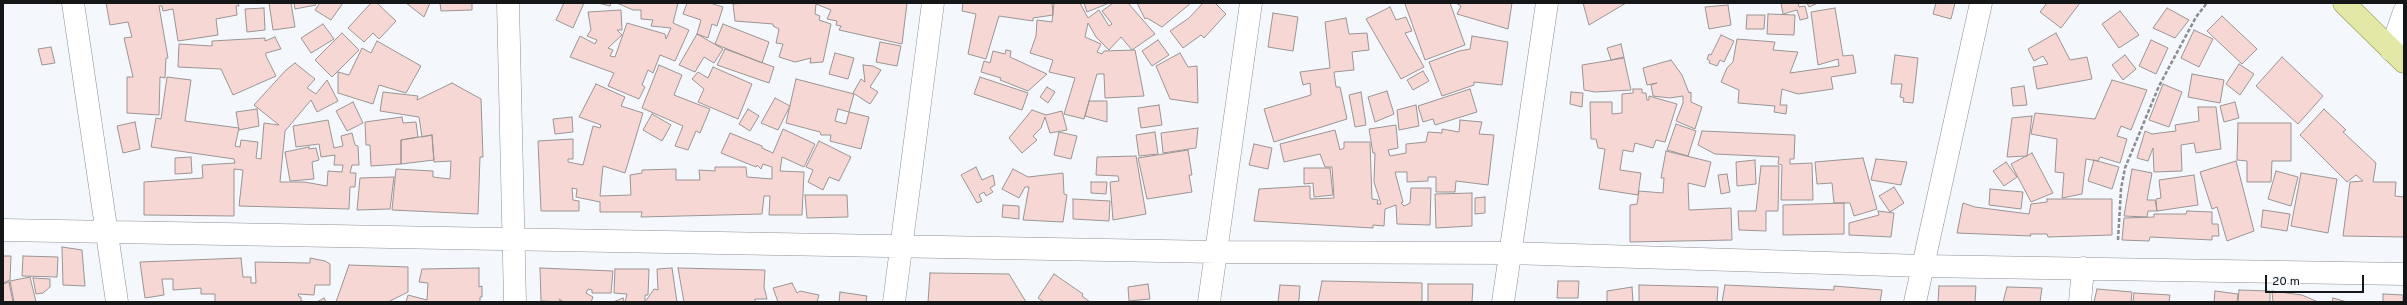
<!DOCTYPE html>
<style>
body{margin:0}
#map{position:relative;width:2407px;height:305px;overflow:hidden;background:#f4f8fc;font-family:Overpass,sans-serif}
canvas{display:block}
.frame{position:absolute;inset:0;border:4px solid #151618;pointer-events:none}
.scale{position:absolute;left:2265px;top:275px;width:99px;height:18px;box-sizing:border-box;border:2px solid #151618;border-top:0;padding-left:5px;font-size:12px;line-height:14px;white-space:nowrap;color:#151618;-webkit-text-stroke:3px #f4f8fc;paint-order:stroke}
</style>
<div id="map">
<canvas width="2407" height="305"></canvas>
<div class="frame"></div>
<div class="scale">20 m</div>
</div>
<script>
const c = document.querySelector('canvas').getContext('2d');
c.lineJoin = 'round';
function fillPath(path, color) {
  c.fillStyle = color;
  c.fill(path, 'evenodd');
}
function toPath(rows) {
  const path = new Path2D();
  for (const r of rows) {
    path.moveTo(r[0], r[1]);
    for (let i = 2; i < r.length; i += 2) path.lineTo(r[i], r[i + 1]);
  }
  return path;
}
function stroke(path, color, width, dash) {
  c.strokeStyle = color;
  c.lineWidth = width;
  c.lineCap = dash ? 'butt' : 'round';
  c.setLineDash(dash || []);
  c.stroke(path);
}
const building = toPath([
 [106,3,238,3,239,6,236,6,237,15,216,19,218,35,178,41,173,9,163,11,162,6,159,6,168,58,166,58,165,78,160,77,159,115,127,113,127,77,133,77,124,38,132,37,128,22,110,25,106,3],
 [269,3,291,3,295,27,273,30,269,3],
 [294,3,315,3,316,5,295,9,294,3],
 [320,3,343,3,331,20,315,10,320,3],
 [371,3,377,3,396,21,382,36,379,39,373,33,364,42,348,28,371,3],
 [406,3,430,3,424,17,406,3],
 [440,3,472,3,472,10,441,11,440,3],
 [564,3,584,3,573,28,556,20,564,3],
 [598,3,611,3,610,6,598,3],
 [617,3,678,3,673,23,689,30,675,61,660,55,653,73,648,70,642,85,645,87,639,99,608,86,614,73,570,57,580,36,595,44,597,40,587,36,591,30,588,12,621,10,622,30,617,30,622,35,608,48,613,50,610,56,615,57,627,23,665,34,666,39,671,28,651,26,653,20,641,19,641,10,633,10,617,3],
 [687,3,710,3,723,7,717,26,712,24,708,38,697,34,701,20,683,14,687,3],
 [745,3,907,3,902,44,839,30,841,26,836,25,837,21,827,19,831,10,816,4,815,14,820,16,819,20,831,24,823,62,810,63,811,58,795,62,779,57,783,44,776,43,779,29,773,26,773,24,735,21,733,4,745,3],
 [963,3,1052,3,1053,15,1033,18,1033,21,999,16,986,59,968,54,976,14,962,11,963,3],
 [1054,3,1080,3,1088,18,1099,10,1109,26,1112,24,1102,11,1113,3,1128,3,1155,34,1132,50,1121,37,1109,50,1096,37,1088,23,1085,37,1101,44,1097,52,1102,54,1104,51,1135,50,1144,96,1105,98,1104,74,1097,74,1084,119,1064,114,1075,78,1049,72,1053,60,1030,53,1036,36,1037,20,1052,22,1054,3],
 [1084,3,1109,3,1087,12,1084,3],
 [1137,3,1191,3,1162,27,1147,18,1145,19,1137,3],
 [1203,3,1215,3,1226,14,1204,38,1201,35,1183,48,1170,31,1189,18,1203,3],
 [1408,3,1450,3,1465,45,1425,60,1405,4,1408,3],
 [1456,3,1512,3,1508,29,1457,14,1461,6,1456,3],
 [1583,3,1626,3,1589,25,1583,3],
 [1781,3,1798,3,1799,7,1805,6,1808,18,1800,20,1797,10,1783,14,1781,3],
 [1807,3,1818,3,1809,7,1807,3],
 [1936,3,1955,3,1951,19,1933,14,1936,3],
 [2047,3,2080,3,2061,28,2040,12,2047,3],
 [1728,5,1731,25,1709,29,1705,7,1728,5],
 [1390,7,1396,20,1406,17,1412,31,1405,33,1424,67,1401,79,1366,19,1390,7],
 [264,8,265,30,247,32,245,9,264,8],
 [1835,8,1843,56,1853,55,1856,73,1831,77,1833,89,1798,94,1782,89,1780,105,1787,105,1786,114,1774,112,1775,106,1738,103,1739,90,1721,82,1727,68,1733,62,1737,39,1775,42,1773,50,1798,52,1790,73,1839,66,1838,59,1818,65,1811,12,1835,8],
 [2167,8,2189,20,2175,38,2153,28,2167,8],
 [2120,11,2139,35,2119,48,2102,24,2120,11],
 [1273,13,1298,17,1293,51,1268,47,1273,13],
 [1768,14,1795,15,1794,35,1767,34,1768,14],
 [1747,15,1765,15,1764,29,1746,29,1747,15],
 [2222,16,2257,49,2242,64,2207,31,2222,16],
 [1346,18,1349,34,1367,33,1369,50,1352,52,1354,70,1334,72,1336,87,1340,87,1347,119,1274,142,1264,109,1311,95,1310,83,1303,85,1300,72,1330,68,1325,22,1346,18],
 [323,24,334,39,311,53,301,38,323,24],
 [723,24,769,42,762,63,715,44,723,24],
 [2194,30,2213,39,2199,67,2181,58,2194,30],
 [342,33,359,50,332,77,315,60,342,33],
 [2056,33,2070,60,2087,57,2092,79,2037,89,2033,67,2048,64,2043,56,2034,61,2028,49,2056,33],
 [697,34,723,49,714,63,704,57,695,72,679,65,697,34],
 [1721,35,1734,41,1724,62,1720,60,1717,66,1709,63,1710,61,1707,59,1709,54,1711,55,1721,35],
 [1472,36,1508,42,1502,85,1474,82,1474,85,1442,96,1429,62,1459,51,1470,49,1472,36],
 [275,37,281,49,266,53,266,56,276,76,233,95,221,69,178,67,179,44,212,46,212,41,265,38,265,41,275,37],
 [1158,40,1169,55,1152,66,1142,51,1158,40],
 [2151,40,2168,48,2156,74,2139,66,2151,40],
 [377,41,421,66,406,93,379,85,373,104,338,93,338,72,349,75,362,48,371,53,377,41],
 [880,42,901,46,897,66,876,62,880,42],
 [1621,44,1624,57,1611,60,1607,48,1621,44],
 [51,47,55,63,42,65,38,49,51,47],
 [725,49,774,67,769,83,717,65,725,49],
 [1006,50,1011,51,1010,57,1047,74,1028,91,1000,80,1001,78,981,72,984,61,990,63,993,51,1005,54,1006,50],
 [835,53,854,58,848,79,829,74,835,53],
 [1180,53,1188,67,1197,66,1198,103,1170,99,1156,66,1180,53],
 [1895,55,1918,58,1913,103,1903,102,1904,98,1900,97,1902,84,1891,84,1895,55],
 [2125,55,2136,69,2123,80,2112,65,2125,55],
 [2282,57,2323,96,2298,124,2256,86,2282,57],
 [1624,58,1631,90,1595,92,1584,90,1582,65,1624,58],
 [1671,60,1682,75,1689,93,1691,92,1691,102,1702,107,1695,129,1676,121,1683,103,1683,96,1670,98,1653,96,1651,85,1657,83,1647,85,1643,68,1671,60],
 [295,63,315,79,307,88,316,94,327,80,338,101,317,112,311,100,285,131,280,182,304,182,327,186,328,171,342,172,343,165,334,165,335,155,321,157,319,144,296,147,293,126,328,120,334,148,343,146,341,136,352,133,355,145,358,146,359,165,352,165,350,173,356,173,355,187,350,187,349,209,239,206,243,170,234,169,234,216,144,215,144,182,203,178,202,165,235,163,234,159,151,147,156,118,161,119,167,77,191,80,185,121,239,128,235,146,240,147,241,140,258,142,256,158,261,159,264,123,279,125,254,105,286,70,295,63],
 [2239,64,2254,74,2240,95,2226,84,2239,64],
 [659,65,682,75,674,95,710,109,700,133,696,131,688,150,675,146,683,126,642,108,659,65],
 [863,65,873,66,881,70,870,87,878,92,870,104,853,93,861,79,865,82,863,65],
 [713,67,752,84,738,119,698,102,704,89,692,79,698,72,708,78,713,67],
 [1423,71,1429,81,1413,90,1407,80,1423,71],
 [2192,74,2224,80,2220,103,2188,97,2192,74],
 [980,77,1028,93,1022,110,974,94,980,77],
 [796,79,854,94,849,112,869,117,861,149,830,141,831,135,821,135,820,132,786,123,796,79],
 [838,109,849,112,846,124,835,121,838,109],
 [2112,80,2147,90,2131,130,2121,126,2117,136,2127,139,2120,163,2100,157,2098,161,2086,159,2082,194,2062,198,2064,173,2055,172,2057,139,2031,134,2035,113,2095,119,2112,80],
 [452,83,481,99,483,157,480,157,478,214,392,210,396,169,433,171,433,177,450,179,451,161,434,162,432,135,422,137,419,117,380,111,383,92,418,96,417,100,452,83],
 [596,84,625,97,621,106,643,113,625,173,603,166,600,196,631,195,630,175,642,173,642,170,676,169,676,180,700,180,699,170,715,171,715,167,746,167,747,177,772,179,772,167,763,164,761,169,757,165,756,167,721,153,730,133,762,146,762,148,773,153,783,129,815,144,804,167,782,157,780,171,804,172,802,215,769,215,770,196,764,196,762,214,641,217,642,212,600,212,600,202,576,197,577,189,572,188,573,200,579,201,579,211,541,211,538,141,573,139,573,159,568,159,568,162,583,165,593,126,600,128,601,125,579,117,596,84],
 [2163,84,2182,92,2169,127,2149,120,2163,84],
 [2024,86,2027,105,2013,106,2011,88,2024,86],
 [1047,87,1055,92,1048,103,1040,97,1047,87],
 [1470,89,1477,112,1435,125,1433,119,1423,122,1418,106,1470,89],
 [1633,89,1642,89,1642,93,1646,93,1647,100,1649,100,1649,96,1677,104,1665,142,1656,140,1653,148,1635,143,1633,152,1623,150,1620,170,1641,173,1638,195,1599,189,1605,149,1598,148,1596,139,1591,139,1590,102,1612,102,1612,114,1622,113,1622,94,1633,93,1633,89],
 [1387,91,1394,114,1375,122,1368,97,1387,91],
 [1361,92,1366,125,1355,127,1349,95,1361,92],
 [1571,92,1583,93,1582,107,1570,104,1571,92],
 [775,98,790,106,778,130,761,123,775,98],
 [1089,101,1107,101,1107,122,1085,116,1089,101],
 [353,102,363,123,347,131,336,111,353,102],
 [2235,102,2239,118,2224,122,2220,106,2235,102],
 [1159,105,1162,125,1141,128,1138,108,1159,105],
 [1416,105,1419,126,1399,130,1397,110,1416,105],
 [2198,107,2216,107,2221,149,2196,153,2194,143,2181,145,2182,171,2154,172,2153,148,2148,161,2137,158,2145,131,2152,134,2176,131,2175,125,2199,121,2198,107],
 [257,109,259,126,239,130,236,112,257,109],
 [748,109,759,116,750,131,739,124,748,109],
 [2324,109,2346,130,2343,132,2376,163,2373,182,2396,182,2395,196,2404,197,2404,237,2343,236,2350,182,2363,181,2356,175,2347,182,2300,135,2324,109],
 [1032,110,1046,115,1062,111,1067,130,1050,133,1045,117,1041,128,1033,136,1037,140,1022,153,1009,138,1032,110],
 [652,114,671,125,662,141,643,130,652,114],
 [2032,116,2027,156,2007,157,2012,118,2032,116],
 [402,117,403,123,416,122,418,137,401,140,401,164,371,166,370,145,366,145,365,122,402,117],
 [572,117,573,132,555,134,553,119,572,117],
 [1460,120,1482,122,1479,134,1494,135,1488,185,1456,181,1455,192,1436,192,1436,177,1428,177,1428,181,1407,182,1407,172,1395,172,1403,202,1401,203,1404,206,1410,203,1411,188,1431,188,1430,225,1397,224,1396,205,1385,209,1384,226,1373,225,1373,228,1254,221,1259,189,1310,186,1310,199,1334,198,1332,167,1325,167,1320,154,1284,162,1280,144,1335,130,1340,150,1344,148,1344,142,1370,142,1372,199,1378,200,1377,204,1381,204,1374,182,1375,153,1373,153,1369,129,1396,125,1398,148,1388,150,1390,156,1406,153,1406,144,1426,142,1428,132,1442,133,1442,129,1459,132,1460,120],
 [135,122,140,149,123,153,117,126,135,122],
 [2238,123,2291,123,2291,161,2272,161,2271,182,2247,182,2247,161,2237,160,2238,123],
 [1676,124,1696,131,1688,156,1667,150,1676,124],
 [1198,128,1196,148,1163,153,1161,133,1198,128],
 [1702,131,1795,135,1794,159,1790,159,1790,164,1812,163,1813,200,1781,200,1782,165,1778,164,1779,157,1715,154,1698,145,1702,131],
 [1059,132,1077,136,1071,159,1054,155,1059,132],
 [1155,132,1158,154,1139,156,1136,135,1155,132],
 [432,135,434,160,401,164,401,140,432,135],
 [819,141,851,157,839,181,829,177,823,190,808,182,813,170,806,167,819,141],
 [1254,144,1272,148,1268,169,1249,165,1254,144],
 [309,147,309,149,316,148,319,160,312,162,314,179,290,181,285,152,309,147],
 [1188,150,1192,175,1189,175,1192,192,1147,199,1138,158,1188,150],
 [1666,151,1711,162,1705,187,1688,183,1689,210,1731,208,1732,240,1630,242,1630,205,1637,204,1639,191,1663,193,1664,178,1661,178,1666,151],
 [2032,153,2053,193,2031,202,2011,164,2032,153],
 [1136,156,1146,214,1113,220,1110,182,1119,181,1118,176,1096,175,1097,157,1136,156],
 [191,157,192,173,175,174,175,158,191,157],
 [1863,158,1877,209,1854,216,1850,203,1834,203,1832,183,1817,184,1815,162,1863,158],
 [1876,159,1907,162,1901,185,1871,180,1876,159],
 [1755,160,1756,184,1737,186,1736,162,1755,160],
 [2094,160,2119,167,2112,189,2088,181,2094,160],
 [2236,161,2254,231,2227,241,2217,207,2212,209,2200,172,2236,161],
 [2006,162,2017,177,2004,186,1993,171,2006,162],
 [1761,166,1779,166,1778,211,1766,211,1766,231,1739,230,1738,211,1756,211,1761,166],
 [976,167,982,180,993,175,995,185,990,188,993,192,986,196,984,192,979,195,982,201,977,203,961,175,976,167],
 [1304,168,1330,168,1333,195,1314,197,1313,183,1304,184,1304,168],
 [1013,169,1028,177,1063,173,1064,194,1067,195,1063,222,1023,220,1029,187,1025,187,1019,198,1002,189,1013,169],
 [2132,169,2152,173,2147,200,2155,200,2157,211,2148,211,2147,217,2124,216,2132,169],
 [2276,171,2298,177,2291,206,2268,199,2276,171],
 [2301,173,2337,179,2328,233,2291,226,2301,173],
 [1727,174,1730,192,1721,194,1718,175,1727,174],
 [2194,175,2198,205,2157,211,2156,199,2161,198,2159,180,2194,175],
 [394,177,390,209,357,210,360,178,394,177],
 [1091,182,1107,182,1106,194,1091,193,1091,182],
 [1894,187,1904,203,1890,212,1879,196,1894,187],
 [1990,189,2023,192,2021,209,1989,205,1990,189],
 [1472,193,1472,226,1436,228,1435,194,1472,193],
 [805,195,847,195,848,217,807,218,805,195],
 [1485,197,1485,213,1475,214,1475,198,1485,197],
 [1073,199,1110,201,1109,221,1073,219,1073,199],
 [2047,199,2112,199,2112,235,2048,237,2047,234,2030,234,2031,236,1957,233,1963,203,1975,207,2029,214,2031,204,2047,202,2047,199],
 [1844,203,1844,234,1783,235,1783,205,1844,203],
 [1003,205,1019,206,1019,219,1002,217,1003,205],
 [2263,210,2290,214,2287,231,2261,227,2263,210],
 [1878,211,1894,213,1891,237,1849,235,1849,223,1879,215,1878,211],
 [2187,211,2212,212,2212,224,2218,224,2219,236,2212,236,2212,240,2150,237,2149,241,2122,240,2124,218,2154,217,2154,214,2186,214,2187,211],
 [62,247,82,250,85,286,63,285,62,247],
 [3,256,11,256,10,280,3,283,3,256],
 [23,256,58,257,57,277,22,276,23,256],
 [241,258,243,277,251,277,251,283,256,283,255,262,310,263,310,258,325,261,330,264,330,285,315,285,314,295,298,294,299,297,301,297,301,301,308,302,215,302,215,294,201,294,201,288,173,290,173,279,162,279,164,295,145,298,140,262,241,258],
 [349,265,408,267,408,292,388,302,336,302,349,265],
 [479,268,479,287,482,286,482,297,480,297,480,302,406,302,408,295,427,300,428,283,419,282,422,269,479,268],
 [540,268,613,271,611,293,592,293,592,290,588,289,586,293,593,297,591,302,564,302,559,299,561,302,541,301,540,268],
 [672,268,677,302,645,302,654,289,658,290,657,269,672,268],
 [678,268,765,270,764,287,767,299,755,299,755,302,684,302,678,268],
 [615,269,649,269,648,295,645,295,645,302,625,302,627,294,614,293,615,269],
 [930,273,1009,274,1026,302,928,302,930,273],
 [1054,274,1083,294,1082,296,1090,302,1044,302,1038,298,1054,274],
 [30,277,36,302,14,302,10,281,30,277],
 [33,278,50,279,50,287,43,293,36,294,33,278],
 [1322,281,1422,283,1422,302,1318,302,1322,281],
 [1558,281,1579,281,1578,298,1557,298,1558,281],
 [9,282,13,302,3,302,3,284,9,282],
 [792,283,797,293,800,291,819,295,817,302,778,302,773,288,792,283],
 [1148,284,1150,299,1129,301,1128,287,1148,284],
 [1428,284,1473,284,1472,302,1428,302,1428,284],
 [1280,285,1300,286,1299,300,1297,302,1278,302,1280,285],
 [1639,285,1718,287,1717,302,1639,302,1639,285],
 [1725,285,1834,290,1834,286,1882,290,1880,302,1722,302,1725,285],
 [1939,286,1976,286,1975,302,1938,302,1939,286],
 [1632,287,1633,302,1607,302,1607,291,1632,287],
 [2007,287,2042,288,2040,302,2003,302,2007,287],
 [2097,289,2132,292,2131,302,2094,302,2097,289],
 [2239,290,2270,291,2270,302,2238,302,2239,290],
 [2215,291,2238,294,2237,302,2214,302,2215,291],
 [2272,291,2302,295,2318,302,2273,302,2272,291],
 [840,292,867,296,866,302,839,302,840,292],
 [2134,293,2170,295,2169,302,2133,302,2134,293],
 [2383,294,2403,295,2403,302,2383,302,2383,294],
 [324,298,326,302,317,302,324,298],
 [623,298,624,302,613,302,623,298],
 [2333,298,2347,302,2332,302,2333,298]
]);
const path = toPath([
 [2118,240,2121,189,2125,168,2159,86,2196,17,2207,3]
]);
const street = toPath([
 [73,3,117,302],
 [508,3,515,302],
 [2391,50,2404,12],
 [3,230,1217,252,1510,253,1923,266,2404,274],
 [894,302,933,3],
 [1209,302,1251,3],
 [1503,302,1547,3],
 [1915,302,1981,3],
 [2080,302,2083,268]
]);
const primary = toPath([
 [2344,3,2404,62]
]);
fillPath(building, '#f7d7d4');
stroke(building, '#9a9494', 1);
stroke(street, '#8d9094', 23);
stroke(primary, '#8f954d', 23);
stroke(path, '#8a8c8f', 2.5, [4, 2]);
stroke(street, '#fff', 22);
stroke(primary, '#e3e8a6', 22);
</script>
